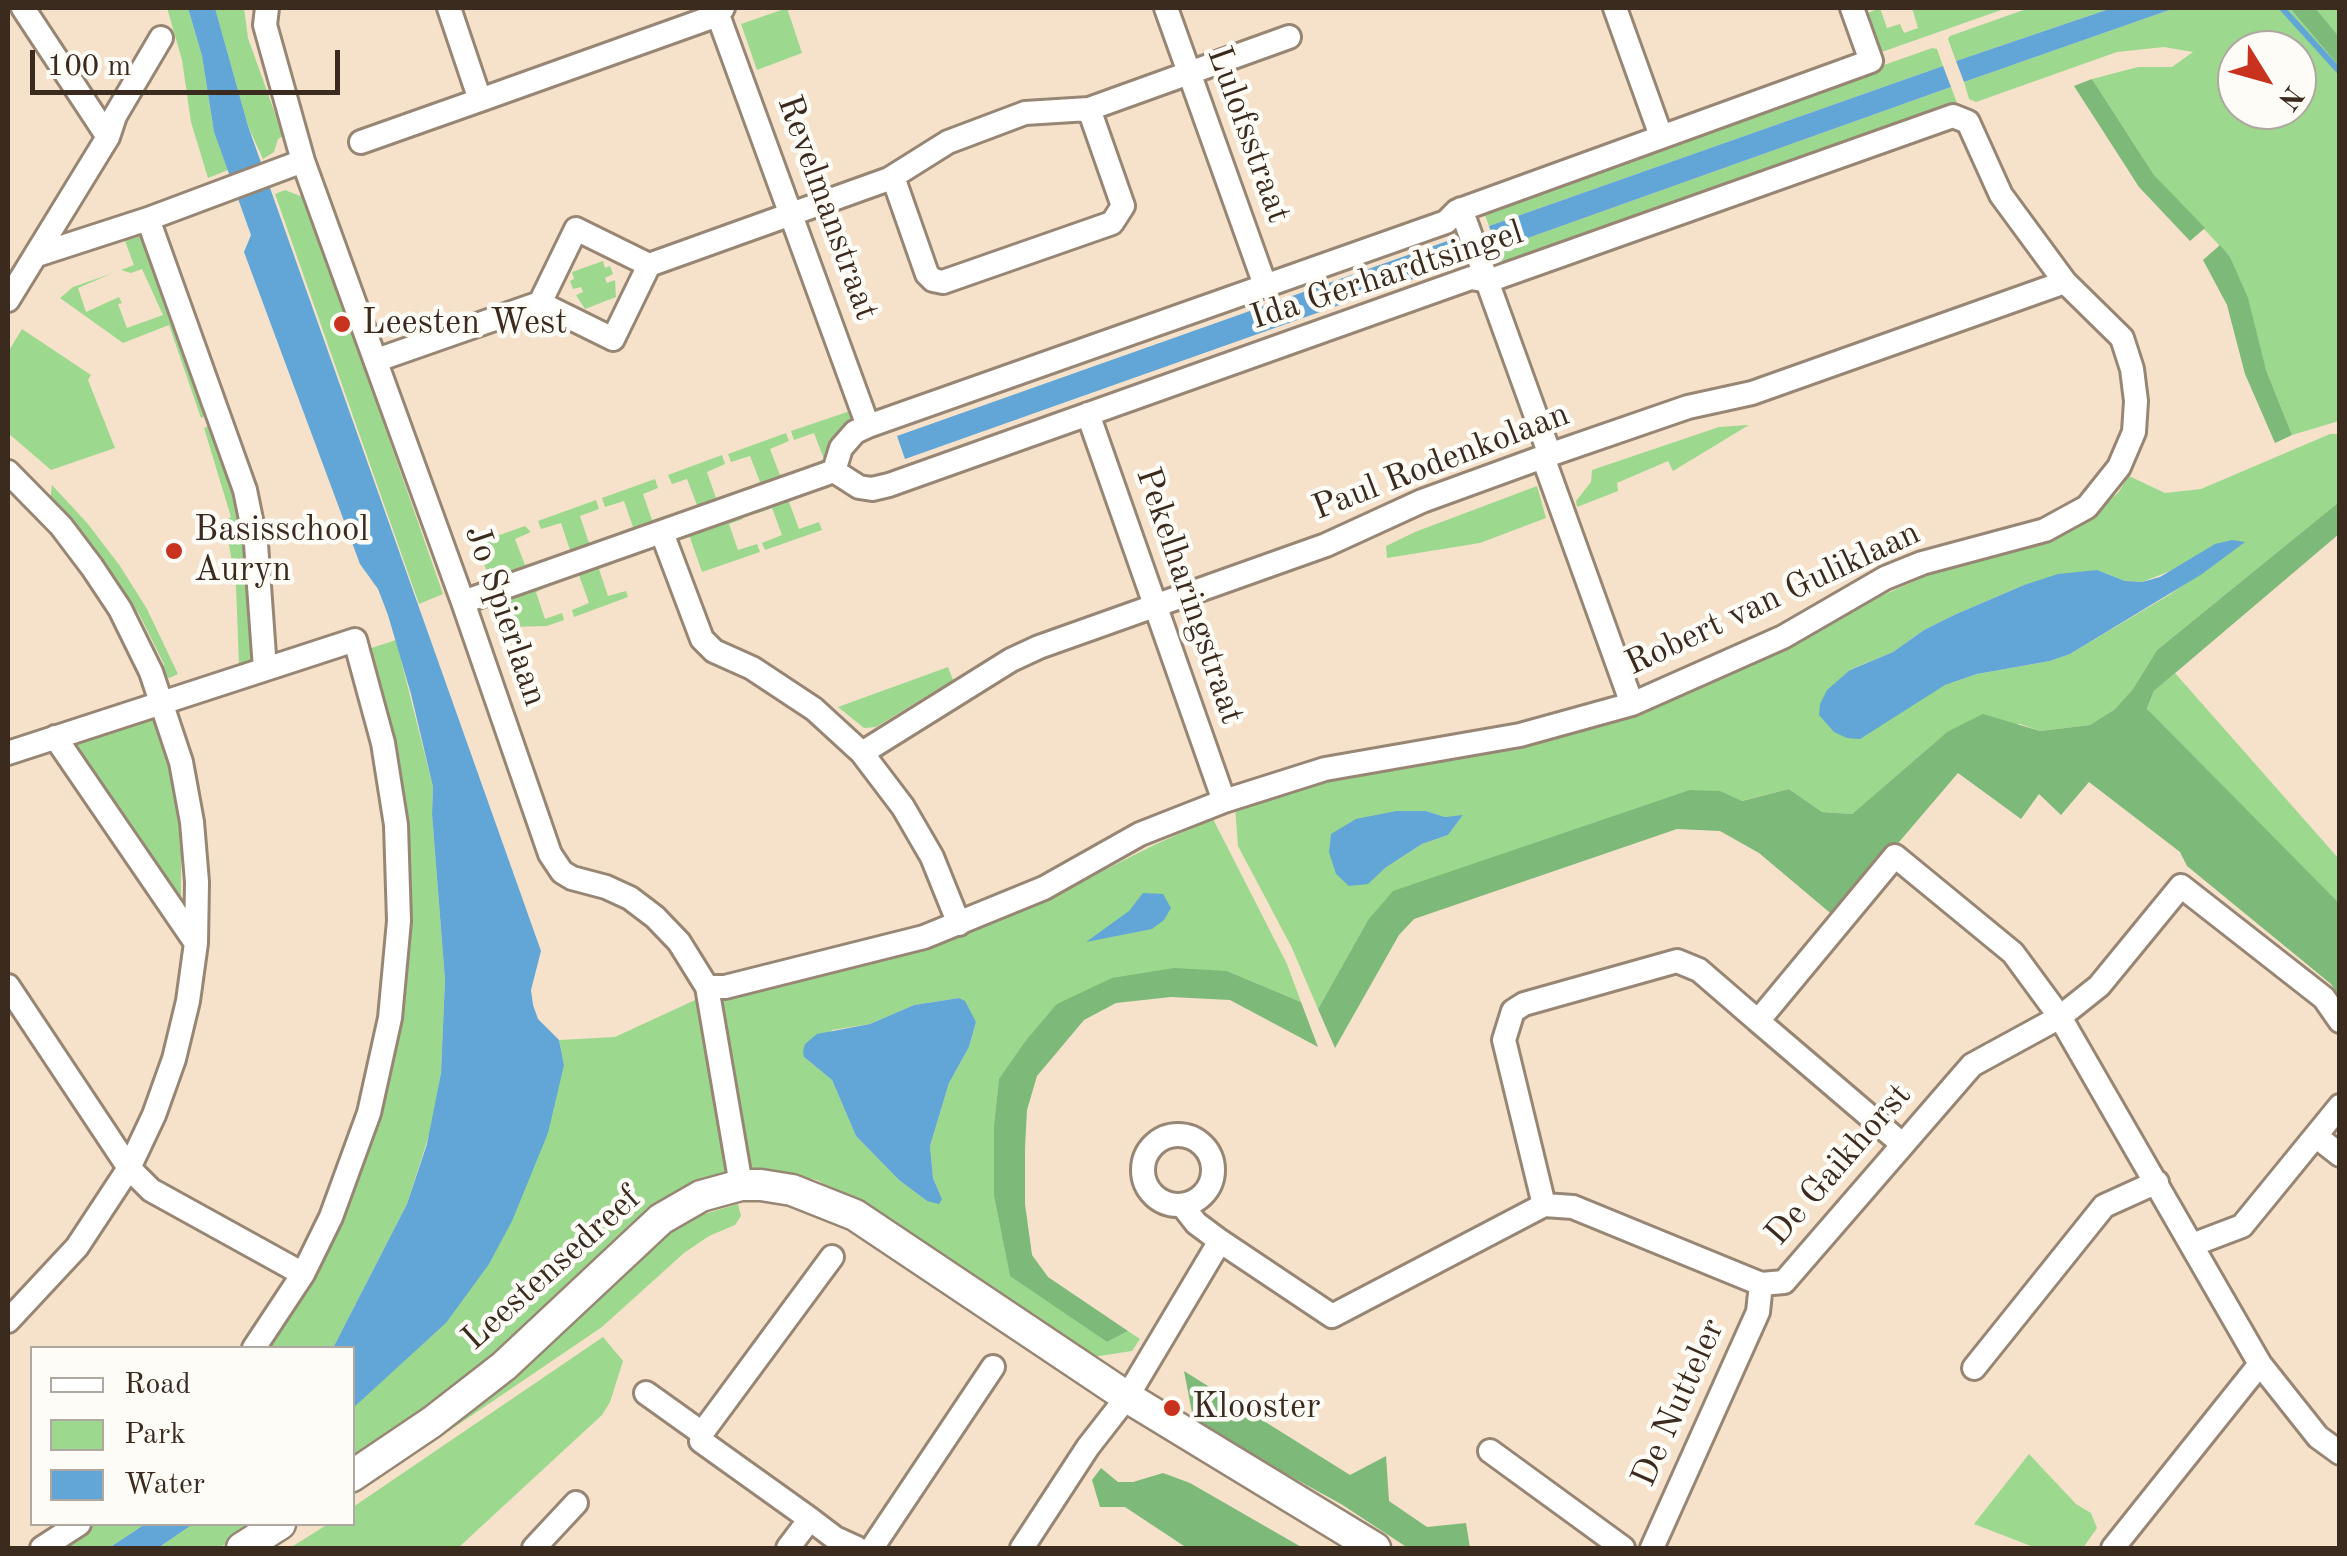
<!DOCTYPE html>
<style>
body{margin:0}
#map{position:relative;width:2347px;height:1556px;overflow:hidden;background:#f6e2ca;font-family:"Old Standard TT",serif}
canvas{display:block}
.frame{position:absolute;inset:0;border:10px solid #3b2a1e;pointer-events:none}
.legend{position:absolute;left:30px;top:1346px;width:325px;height:180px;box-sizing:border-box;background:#fdfcf7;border:2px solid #afa8a0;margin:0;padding:12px 18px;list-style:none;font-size:30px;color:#3b2a1e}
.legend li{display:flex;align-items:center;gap:20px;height:50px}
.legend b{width:50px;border:2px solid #afa8a0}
.north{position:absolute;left:2217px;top:30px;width:100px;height:100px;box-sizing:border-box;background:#fdfcf7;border:2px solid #afa8a0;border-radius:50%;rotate:127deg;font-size:28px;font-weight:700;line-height:40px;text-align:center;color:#3b2a1e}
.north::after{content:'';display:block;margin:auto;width:35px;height:45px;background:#c8321e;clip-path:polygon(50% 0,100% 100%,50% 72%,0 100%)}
.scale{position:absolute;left:30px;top:50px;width:310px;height:45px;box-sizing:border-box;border:5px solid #3b2a1e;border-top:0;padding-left:12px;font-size:30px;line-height:35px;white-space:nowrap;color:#3b2a1e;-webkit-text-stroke:8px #fdfcf7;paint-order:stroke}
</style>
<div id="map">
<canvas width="2347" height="1556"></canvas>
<div class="frame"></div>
<ul class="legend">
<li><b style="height:12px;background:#fff"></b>Road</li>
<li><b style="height:28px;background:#9cd98e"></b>Park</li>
<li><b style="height:28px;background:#61a6d6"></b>Water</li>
</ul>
<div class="north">N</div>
<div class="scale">100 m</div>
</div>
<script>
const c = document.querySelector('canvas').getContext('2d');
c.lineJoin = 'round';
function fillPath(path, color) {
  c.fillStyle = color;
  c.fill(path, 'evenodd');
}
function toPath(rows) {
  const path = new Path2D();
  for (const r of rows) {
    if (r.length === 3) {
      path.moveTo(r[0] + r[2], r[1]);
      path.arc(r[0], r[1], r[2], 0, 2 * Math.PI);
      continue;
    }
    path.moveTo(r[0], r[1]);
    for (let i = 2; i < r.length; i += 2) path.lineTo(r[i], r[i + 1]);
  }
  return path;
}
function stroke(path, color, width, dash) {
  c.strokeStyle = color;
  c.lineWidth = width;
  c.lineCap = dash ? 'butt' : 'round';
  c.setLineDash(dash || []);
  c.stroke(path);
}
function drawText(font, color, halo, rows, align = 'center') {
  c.font = font + ' "Old Standard TT",serif';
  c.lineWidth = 9;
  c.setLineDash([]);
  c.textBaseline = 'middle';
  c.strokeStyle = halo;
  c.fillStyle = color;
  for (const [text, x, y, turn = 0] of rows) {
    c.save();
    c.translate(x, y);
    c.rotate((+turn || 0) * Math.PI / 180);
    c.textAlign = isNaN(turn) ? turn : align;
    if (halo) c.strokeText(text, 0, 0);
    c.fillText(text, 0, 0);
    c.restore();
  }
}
const green = toPath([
 [167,8,188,8,202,56,214,132,228,170,208,178,191,122,182,60],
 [215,8,244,8,248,38,283,136,278,139,274,152,263,159,248,126],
 [787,8,802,53,757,70,741,24],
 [1880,8,1887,28,1900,24,1904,33,1918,28,1912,8,2007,8,1876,54,1863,15],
 [2029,8,2112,8,1956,61,1948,39,1950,36],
 [2175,8,2339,8,2339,421,2292,435,2266,370,2230,257,2154,175,2092,79,2138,67,2172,67,2193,52,2164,47,2117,52,1976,102,1969,99,1964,82],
 [2237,50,2297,50,2297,110,2237,110],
 [1932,48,1937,49,1943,66,1489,226,1483,210,1488,206],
 [1951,87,1957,103,1953,109,1504,266,1497,249],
 [285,190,305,198,443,594,419,604,275,194],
 [144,235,208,415,201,418,169,325,123,343,60,298,73,287,113,273,78,288,86,312,119,297,122,303,118,304,127,328,163,315,142,269,131,273,121,270,134,265,125,241],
 [603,261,605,268,610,266,613,274,605,278,607,283,615,280,616,297,585,309,576,295,583,292,581,287,573,289,570,281,574,279,572,272],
 [22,329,91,375,88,380,115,448,51,470,8,433,8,352],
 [853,410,855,414,851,423,831,456,823,465,812,470,810,466,824,459,814,433,794,440,791,431],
 [211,425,237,507,249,580,254,660,239,665,236,587,225,520,231,517,204,428],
 [1749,425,1673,471,1668,461,1617,483,1618,491,1577,507,1576,501,1591,482,1592,470,1719,427],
 [786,433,789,441,770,449,780,475,794,471,795,476,748,493,746,488,760,482,750,456,731,462,728,454],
 [2330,434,2339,434,2339,502,2157,650,2133,689,2115,709,2090,725,2040,731,2020,724,1947,732,1852,814,1822,812,1789,789,1741,801,1720,792,1368,920,1318,1009,1292,948,1238,846,1235,807,1360,769,1583,726,1681,697,1785,650,1863,604,1937,571,2033,541,2085,520,2118,493,2129,476,2165,493,2201,489],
 [2244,542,2169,595,2070,654,2050,661,1977,674,1945,685,1925,696,1849,670,1893,652,1924,630,1954,615,2024,585,2097,570,2125,581,2142,582],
 [1426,811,1445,817,1462,816,1448,835,1422,844,1385,868],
 [722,455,725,464,707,472,716,498,730,494,732,499,685,516,683,510,697,505,687,479,672,484,668,475],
 [655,479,658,488,643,494,652,520,667,515,669,521,621,538,619,532,633,527,624,501,605,507,602,498],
 [52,485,88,524,120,566,147,609,178,674,169,678,161,675,164,664,139,614,82,531,66,513,57,511,50,502],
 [1537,486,1546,518,1480,543,1387,558,1386,546,1415,532],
 [802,491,804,496,789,502,799,529,819,522,822,530,765,550,762,543,782,535,772,508,756,514,754,508],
 [596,500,599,509,580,516,589,543,604,538,605,543,558,560,556,555,570,550,561,523,541,529,538,521],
 [740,513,743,519,729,524,738,550,757,544,760,552,702,572,688,532],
 [525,526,531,532,515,539,525,565,539,561,540,566,491,584,477,543],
 [610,558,613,564,599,569,608,596,626,591,628,597,574,617,572,610,589,603,579,575,565,580,564,575],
 [547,581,549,586,536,592,545,619,562,613,564,620,547,626,508,627,498,599],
 [396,640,433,787,432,814,445,980,441,1073,431,1129,407,1204,333,1348,261,1348,369,1131,376,1128,397,1048,391,1042,405,891,411,886,408,816,401,811,365,650],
 [948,667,955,685,947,690,938,689,876,727,864,728,838,707],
 [2175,673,2339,859,2339,903,2147,710,2154,691],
 [159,710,171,752,181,828,181,908,71,740],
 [1213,819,1287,964,1301,1002,1227,971,1057,1005,1026,1040,999,1080,994,1125,994,1196,1010,1275,1107,1342,1128,1331,1140,1339,1132,1351,1093,1357,892,1220,817,1180,765,1169,688,1191,488,1366,353,1459,352,1408,446,1323,564,1065,559,1040,615,1037,695,1000,724,998,932,941,1049,898,1154,845],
 [959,998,976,1022,969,1047,949,1083,930,1146,933,1178,942,1199,927,1201,899,1180,856,1136,832,1080,804,1057,832,1030,870,1024,914,1005],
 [738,1204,741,1216,735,1225,709,1236,684,1253,602,1327,353,1496,353,1488,663,1236,701,1215],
 [603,1337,623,1361,610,1402,602,1415,458,1548,290,1548,328,1524,352,1524,353,1507],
 [2029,1454,2076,1504,2091,1513,2097,1528,2083,1548,2036,1548,1974,1524],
 [89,1524,145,1524,109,1548,52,1548],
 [193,1524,256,1524,219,1548,158,1548]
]);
const forest = toPath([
 [2290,8,2315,8,2339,37,2339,66],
 [2092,79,2154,175,2205,228,2190,241,2139,187,2074,86],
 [2220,245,2230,257,2248,298,2266,370,2292,435,2275,443,2245,374,2227,305,2203,260],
 [2339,502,2339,534,2154,691,2147,709,2339,903,2339,997,2331,984,2187,866,2180,852,2089,782,2061,815,2039,794,2021,819,1958,773,1835,917,1759,853,1720,831,1677,829,1414,919,1399,935,1335,1048,1318,1009,1368,920,1393,891,1690,790,1720,791,1742,801,1789,789,1822,812,1852,814,1947,732,1983,714,2040,731,2090,725,2115,709,2133,689,2157,650],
 [1174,968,1227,971,1301,1002,1318,1047,1230,1000,1171,997,1116,1003,1084,1020,1037,1076,1027,1110,1025,1148,1025,1204,1032,1255,1048,1277,1128,1331,1107,1342,1010,1276,994,1196,994,1125,999,1079,1026,1040,1057,1004,1112,978],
 [1184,1371,1350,1475,1386,1456,1389,1501,1427,1527,1466,1523,1470,1548,1408,1548,1341,1504,1199,1426,1194,1423],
 [1101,1468,1118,1482,1133,1482,1163,1473,1190,1483,1303,1548,1187,1548,1125,1507,1100,1507,1092,1480]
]);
const water = toPath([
 [188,8,215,8,248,126,541,951,531,990,533,1005,538,1019,559,1040,564,1065,548,1133,512,1221,489,1264,446,1323,353,1408,352,1348,333,1348,407,1204,427,1144,441,1073,445,980,432,814,433,787,411,694,388,615,378,589,360,564,244,252,251,235,214,132,202,56],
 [2112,8,2175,8,1964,82,1956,61],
 [1943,66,1951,87,1497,249,1489,226],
 [1453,239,1461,262,905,459,897,436],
 [2232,540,2245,542,2202,574,2070,654,2050,661,1977,674,1945,685,1860,739,1847,738,1834,732,1819,715,1820,704,1827,690,1850,670,1893,652,1924,630,1954,615,2024,585,2058,574,2097,570,2125,581,2142,582,2160,577,2215,544],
 [1396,811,1426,811,1445,817,1463,815,1448,835,1422,844,1385,868,1368,884,1349,886,1336,874,1329,852,1331,834,1356,819],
 [1143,893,1163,894,1171,908,1164,920,1152,929,1086,942,1129,911],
 [959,998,965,1001,976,1022,969,1047,949,1083,930,1146,933,1178,942,1199,939,1204,927,1201,899,1180,856,1136,832,1080,804,1057,803,1051,805,1044,817,1034,870,1024,914,1005],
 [145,1524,193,1524,158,1548,109,1548]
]);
const stream = toPath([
 [2282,8,2340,72]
]);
const minor = toPath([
 [23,8,108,137],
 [267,8,265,25,303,161,463,602,550,854,562,872,572,878,606,887,630,898,655,917,679,942,707,987,741,1185],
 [449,8,480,100,718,15,723,8],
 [1166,8,1265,285],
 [1615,8,1661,136],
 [718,15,868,426],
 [1089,109,1289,37],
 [361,142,480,100],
 [1461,209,1550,455],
 [148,219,245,490,256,544,265,669],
 [37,255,148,219,303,161],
 [649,265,576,229,540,303,613,339,649,265,889,179,948,142,1025,113,1089,109,1123,206,1112,223,943,282,933,280,927,274,893,177],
 [8,300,108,137,115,116,161,38],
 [377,360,540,303],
 [1088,414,1224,801],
 [1543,457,1632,704],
 [8,472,61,526,92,567,120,609,151,672,181,762,192,822,197,882,196,943,188,1001,174,1059,154,1115,129,1168,77,1247,8,1321],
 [662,533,702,639,714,651,752,668,814,709,862,753,903,807,932,857,959,924],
 [463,602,834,471],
 [55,737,196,943],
 [8,753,355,640,383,743,396,825,399,921,390,1018,369,1113,331,1217,303,1274,254,1348],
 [862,753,1011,660,1039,647,1326,545,1422,501,1543,457,1688,407,1752,393,2065,282],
 [8,986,129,1168,151,1190,303,1274],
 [707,987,725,987,924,937,1044,888,1140,834,1224,801,1325,769,1520,735,1632,704,1783,637,1885,578,1922,563,2045,530,2087,507,2119,467,2134,432,2136,401,2132,369,2122,338,2065,282,2001,195,1968,122,1953,116,1488,281,1471,278,889,485,872,489,859,487,834,471,841,448,855,432,868,426,1446,222,1457,211,1871,61,1852,8],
 [1178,1170,35],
 [2317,1137,2340,1155],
 [1902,1144,1758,1021,1895,856,2013,953,2060,1017,2099,986,2181,886,2324,998,2340,1021],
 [1182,1205,1196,1223,1220,1241,1332,1316,1544,1205,1573,1207,1761,1284,1784,1282,1972,1065,2060,1017,2260,1364,2318,1437,2340,1453],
 [1544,1205,1504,1040,1513,1011,1524,1004,1677,961,1699,970,1758,1021],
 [2192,1245,2242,1226,2340,1106],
 [1974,1368,2104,1206,2157,1182],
 [646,1393,702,1433],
 [1490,1451,1623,1548],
 [810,1519,701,1441,702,1433,832,1257],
 [42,1548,79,1524],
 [534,1548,576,1503],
 [788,1548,810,1519,835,1538,857,1548],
 [872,1548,993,1367],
 [1022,1548,1088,1447,1127,1397,1220,1241],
 [1652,1548,1758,1312,1761,1284],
 [2113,1548,2260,1364]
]);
const tertiary = toPath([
 [352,1476,432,1422,504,1366,661,1219,701,1196,741,1185,761,1185,792,1190,855,1215,1127,1397,1375,1548],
 [242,1548,280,1524]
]);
const markers = [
 [342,324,10,"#c8321e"],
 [174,551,10,"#c8321e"],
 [1172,1408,10,"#c8321e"]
];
const streetNames = [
 ["Lulofsstraat",1248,135,70],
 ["Revelmanstraat",827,208,70],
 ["Ida Gerhardtsingel",1387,276,-18],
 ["Paul Rodenkolaan",1441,462,-21],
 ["Pekelharingstraat",1189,596,71],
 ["Robert van Guliklaan",1773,599,-25],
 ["Jo Spierlaan",505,616,71],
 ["De Gaikhorst",1839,1165,-49],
 ["Leestensedreef",552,1269,-42],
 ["De Nutteler",1679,1403,-66]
];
const poiNames = [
 ["Leesten West",362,324],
 ["Basisschool",194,531],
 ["Auryn",194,571],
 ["Klooster",1192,1408]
];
fillPath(green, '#9cd98e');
fillPath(forest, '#7db979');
fillPath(water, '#61a6d6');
stroke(stream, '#61a6d6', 6);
stroke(minor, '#988674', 28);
stroke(tertiary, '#988674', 35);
stroke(minor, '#fff', 22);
stroke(tertiary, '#fff', 30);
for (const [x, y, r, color] of markers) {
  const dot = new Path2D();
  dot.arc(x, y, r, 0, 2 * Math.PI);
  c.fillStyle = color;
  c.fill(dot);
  stroke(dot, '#fdfcf7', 4);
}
drawText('35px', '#3b2a1e', '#fdfcf7', streetNames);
drawText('35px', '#3b2a1e', '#fdfcf7', poiNames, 'left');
</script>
